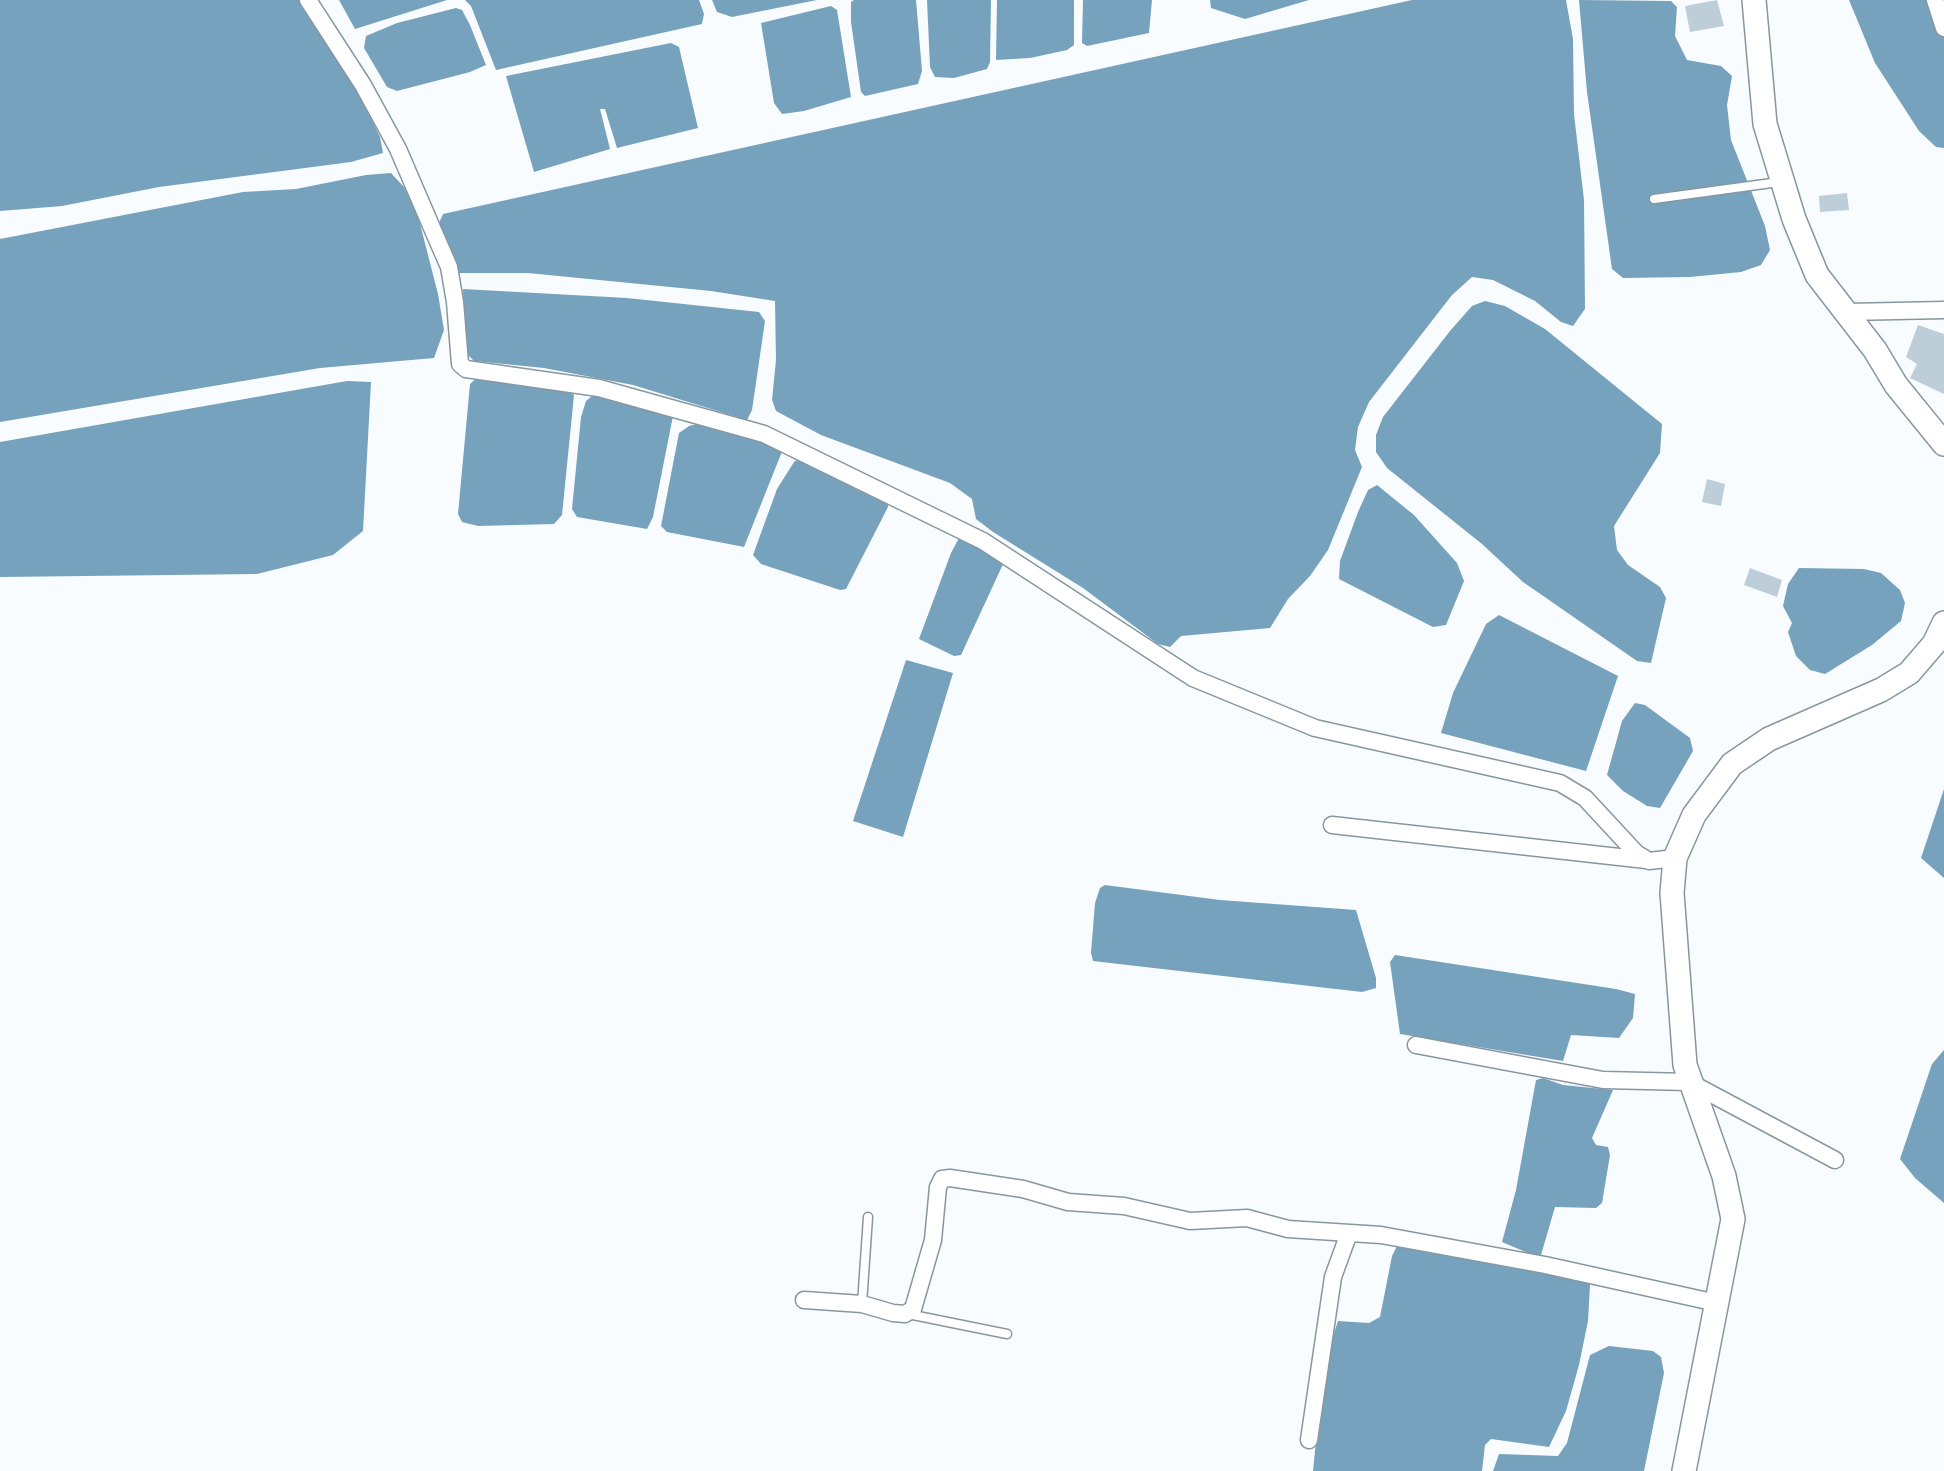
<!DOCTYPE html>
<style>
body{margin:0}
canvas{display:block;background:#f8fcfe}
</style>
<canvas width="1944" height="1471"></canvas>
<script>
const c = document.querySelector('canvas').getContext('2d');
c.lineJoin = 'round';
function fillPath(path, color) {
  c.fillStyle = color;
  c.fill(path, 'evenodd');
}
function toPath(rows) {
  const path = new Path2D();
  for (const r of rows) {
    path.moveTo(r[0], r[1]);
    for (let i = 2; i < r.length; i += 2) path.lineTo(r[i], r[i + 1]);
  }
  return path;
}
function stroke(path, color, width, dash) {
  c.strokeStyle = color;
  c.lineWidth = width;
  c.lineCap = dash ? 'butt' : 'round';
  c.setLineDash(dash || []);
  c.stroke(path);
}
const water = toPath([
 [0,0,302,0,364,103,380,137,383,153,351,162,159,187,62,206,0,211],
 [339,0,447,0,355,29],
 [465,0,699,0,704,14,702,24,496,70,471,6],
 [712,0,817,0,732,17,717,12],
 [854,0,916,0,922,71,918,84,865,96,861,92,851,22,851,2],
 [927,0,991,0,990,62,987,69,954,78,935,77,930,67],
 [997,0,1074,0,1074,45,1067,50,1030,58,996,60],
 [1083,0,1152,0,1149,33,1087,46,1082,43],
 [1210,0,1309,0,1245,19,1211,8],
 [1412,0,1566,0,1573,39,1574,114,1584,200,1585,309,1573,326,1561,322,1535,301,1493,280,1472,277,1452,295,1369,402,1358,427,1355,450,1362,467,1328,550,1310,576,1288,599,1270,628,1181,636,1170,647,1158,644,1083,588,993,532,976,519,972,499,950,483,821,435,776,411,772,400,776,360,775,301,711,291,528,273,455,273,439,223,443,214],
 [1579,0,1671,1,1677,7,1675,36,1687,60,1721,66,1732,76,1727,105,1731,140,1765,226,1770,250,1761,265,1741,272,1690,277,1623,278,1612,269,1587,92],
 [1849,0,1944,0,1944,148,1936,147,1919,131,1875,63],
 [831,6,837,10,851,97,804,111,782,114,774,103,761,23],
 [456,8,462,10,470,25,486,65,470,72,397,91,387,87,364,48,366,36,397,23],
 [671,43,679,47,698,128,617,148,605,109,600,109,610,149,534,172,506,76],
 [391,173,404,187,417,212,438,294,444,330,434,358,320,368,0,422,0,239,243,192,296,189,366,175],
 [463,289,627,298,759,312,765,321,752,410,747,420,633,385,544,368,474,361,465,352],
 [1485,301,1505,306,1545,329,1662,424,1660,453,1614,526,1617,550,1628,565,1660,587,1666,598,1651,663,1637,661,1523,582,1482,544,1387,468,1376,452,1376,435,1383,417,1450,331,1472,306],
 [480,375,566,388,574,395,562,515,554,524,478,526,462,522,458,514,470,384],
 [347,381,371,382,363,531,333,555,257,574,0,577,0,442],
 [592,396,645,405,673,416,653,517,647,529,577,517,572,509,581,417,586,401],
 [705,422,755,436,783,449,744,547,667,532,661,526,679,433,689,426],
 [800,458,887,499,888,507,846,589,840,590,761,564,753,555,777,489,794,462],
 [1377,485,1414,515,1457,563,1464,581,1446,625,1433,627,1339,579,1340,561,1358,512,1368,490],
 [967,537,1004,562,961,655,954,656,919,639,951,553,959,538],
 [1799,568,1864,569,1881,573,1900,590,1905,603,1901,621,1872,645,1825,674,1810,670,1796,656,1788,632,1792,623,1783,606,1788,584],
 [1499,615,1618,676,1586,771,1441,733,1453,693,1486,624],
 [906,660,953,673,903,837,853,821],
 [1635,703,1645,705,1690,738,1693,751,1660,808,1647,806,1623,791,1607,775,1622,721],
 [1944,789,1944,878,1921,858],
 [1105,885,1220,900,1356,910,1376,978,1376,988,1362,992,1093,961,1091,953,1095,903,1100,888],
 [1395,955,1616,989,1635,994,1633,1018,1619,1038,1571,1035,1563,1061,1400,1034,1390,962],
 [1944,1050,1944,1203,1915,1178,1900,1159,1932,1064],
 [1543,1078,1563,1085,1613,1090,1592,1138,1596,1145,1608,1147,1610,1155,1602,1203,1596,1208,1555,1207,1541,1255,1535,1256,1502,1242,1516,1190,1536,1080],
 [1399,1242,1586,1278,1590,1285,1588,1321,1579,1365,1566,1411,1549,1447,1491,1439,1485,1445,1482,1471,1313,1471,1324,1363,1338,1321,1369,1323,1380,1317,1392,1256],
 [1609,1346,1653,1351,1661,1357,1664,1373,1644,1471,1493,1471,1499,1454,1558,1456,1567,1443,1590,1355]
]);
const building = toPath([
 [1717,0,1724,26,1690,32,1685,6],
 [1847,193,1849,210,1820,212,1819,196],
 [1918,325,1944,334,1944,394,1910,378,1917,364,1906,357],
 [1707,479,1725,484,1721,506,1702,502],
 [1750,568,1782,580,1777,597,1744,585]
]);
const lane = toPath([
 [1654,199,1779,182],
 [862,1304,868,1217],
 [908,1314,1007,1334]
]);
const street = toPath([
 [308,0,363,85,398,149,432,228,449,267,455,302,460,364,466,369,599,388,764,434,983,541,1193,678,1315,728,1560,783,1585,798,1636,853,1649,861,1675,858],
 [1935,0,1944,28],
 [1847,312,1944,310],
 [1332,825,1646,860],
 [1416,1045,1603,1080,1689,1082,1835,1160],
 [804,1300,862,1304,893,1313,905,1314,913,1309,933,1240,938,1187,942,1179,950,1178,1023,1189,1068,1202,1124,1206,1190,1221,1247,1218,1288,1229,1381,1235,1545,1265,1717,1303],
 [1309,1440,1333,1277,1349,1233]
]);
const secondary = toPath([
 [1754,0,1765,124,1794,219,1817,275,1875,350,1896,385,1944,444],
 [1684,1471,1733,1219,1724,1176,1685,1065,1672,893,1675,858,1694,815,1732,764,1769,739,1881,690,1909,673,1934,644,1944,623]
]);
fillPath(water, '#76a2bd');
fillPath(building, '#bdced8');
stroke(lane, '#8797a1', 11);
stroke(street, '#8797a1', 19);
stroke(secondary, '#8797a1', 26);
stroke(lane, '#fff', 8);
stroke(street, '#fff', 16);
stroke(secondary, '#fff', 23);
</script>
